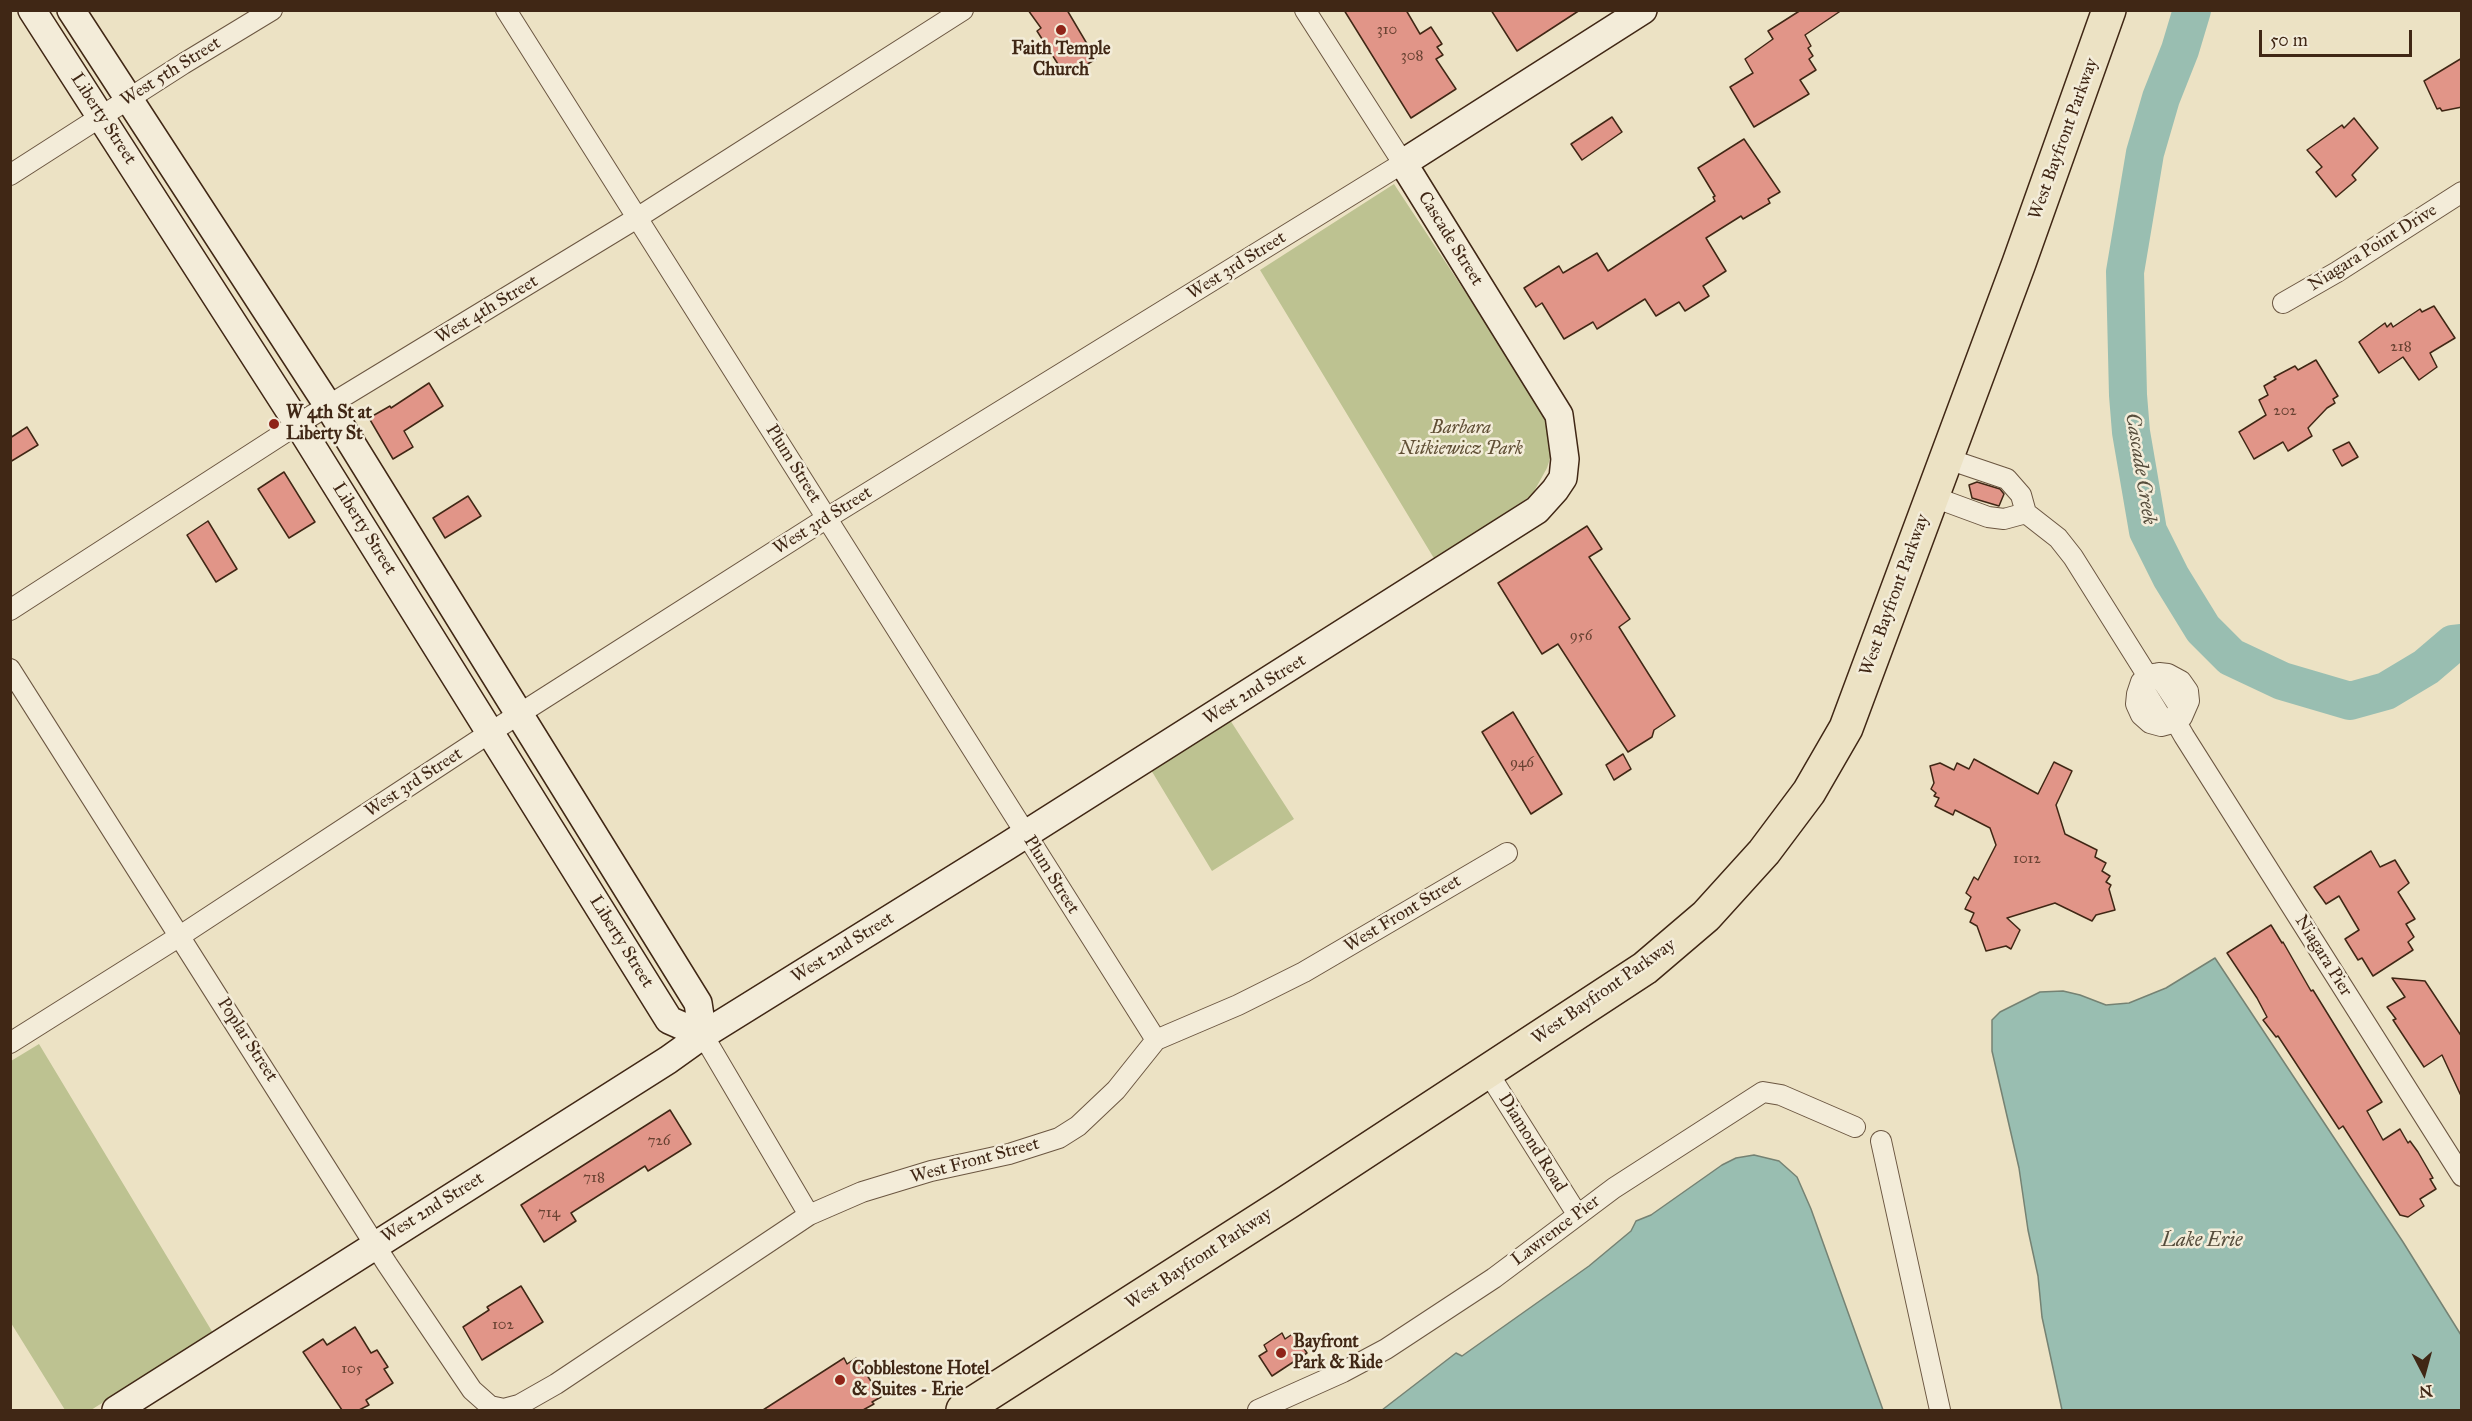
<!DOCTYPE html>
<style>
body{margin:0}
#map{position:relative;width:2472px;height:1421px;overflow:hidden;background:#ece2c4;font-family:"IM FELL Great Primer",serif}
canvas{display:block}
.frame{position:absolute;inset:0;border:12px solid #402715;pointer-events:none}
.north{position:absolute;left:2394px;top:1343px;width:60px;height:60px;-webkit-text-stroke:4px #f3ecd9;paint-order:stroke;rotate:174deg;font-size:16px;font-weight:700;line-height:24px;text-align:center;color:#402715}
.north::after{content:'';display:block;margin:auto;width:21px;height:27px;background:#402715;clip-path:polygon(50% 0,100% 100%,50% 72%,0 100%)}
.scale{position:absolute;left:2259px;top:30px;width:153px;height:27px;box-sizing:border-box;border:3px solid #402715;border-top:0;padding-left:8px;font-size:18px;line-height:21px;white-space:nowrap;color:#402715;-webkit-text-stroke:4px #f3ecd9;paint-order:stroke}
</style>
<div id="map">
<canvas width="2472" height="1421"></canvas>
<div class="frame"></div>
<div class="north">N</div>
<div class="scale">50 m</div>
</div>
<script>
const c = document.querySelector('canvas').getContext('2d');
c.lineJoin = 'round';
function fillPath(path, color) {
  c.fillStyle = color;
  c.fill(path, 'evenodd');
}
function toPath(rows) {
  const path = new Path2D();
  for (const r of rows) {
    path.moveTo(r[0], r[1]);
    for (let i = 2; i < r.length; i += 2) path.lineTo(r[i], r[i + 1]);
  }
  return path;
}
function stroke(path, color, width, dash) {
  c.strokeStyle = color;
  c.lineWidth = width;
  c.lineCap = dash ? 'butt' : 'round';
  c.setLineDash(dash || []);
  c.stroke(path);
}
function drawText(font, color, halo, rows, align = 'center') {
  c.font = font + ' "IM FELL Great Primer",serif';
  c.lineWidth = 5;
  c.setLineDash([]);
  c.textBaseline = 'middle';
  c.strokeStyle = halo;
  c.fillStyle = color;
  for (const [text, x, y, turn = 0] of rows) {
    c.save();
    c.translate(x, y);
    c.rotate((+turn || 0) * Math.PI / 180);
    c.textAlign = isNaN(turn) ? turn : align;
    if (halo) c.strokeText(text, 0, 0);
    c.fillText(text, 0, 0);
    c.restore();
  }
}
const green = toPath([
 [1394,184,1545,413,1550,437,1551,455,1547,468,1532,495,1435,560,1260,270],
 [1230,720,1294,819,1212,871,1151,770],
 [39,1044,213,1333,91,1410,65,1410,11,1323,11,1061]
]);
const water = toPath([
 [2215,958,2403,1242,2461,1335,2461,1410,2062,1410,2042,1317,2038,1276,2028,1230,2019,1168,1992,1051,1992,1020,2000,1012,2040,992,2063,991,2080,995,2106,1005,2129,1003,2166,988,2215,958],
 [1754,1155,1779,1161,1797,1177,1811,1209,1883,1410,1382,1410,1456,1353,1462,1356,1589,1266,1631,1231,1636,1221,1651,1215,1722,1165,1736,1158,1754,1155]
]);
const river = toPath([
 [2192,10,2180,50,2161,98,2145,153,2125,272,2128,395,2131,432,2148,531,2171,577,2203,629,2231,657,2282,681,2350,701,2386,691,2426,667,2453,644,2462,643]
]);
const building = toPath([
 [1028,10,1067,10,1096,59,1069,75,1066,70,1063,72,1037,31,1041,28,1028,10],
 [1344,10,1406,10,1420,34,1431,27,1442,44,1437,47,1443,55,1436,59,1456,89,1411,118,1344,10],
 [1491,10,1580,10,1517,51,1491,10],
 [1801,10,1842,10,1805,35,1811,46,1808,48,1813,56,1809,59,1816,70,1800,80,1809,94,1754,127,1730,87,1753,73,1745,59,1773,39,1768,31,1801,10],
 [2462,58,2462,107,2442,111,2440,108,2437,109,2424,81,2462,58],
 [1612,117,1622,132,1582,160,1571,144,1612,117],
 [2354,118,2378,148,2352,175,2356,180,2336,197,2316,172,2322,167,2307,150,2342,125,2344,128,2354,118],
 [1744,139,1780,192,1768,199,1770,203,1743,219,1741,216,1706,238,1726,271,1703,286,1709,296,1685,311,1679,302,1656,316,1645,299,1597,329,1593,322,1564,339,1542,303,1536,307,1524,288,1559,266,1563,273,1597,253,1608,271,1715,201,1713,197,1715,196,1698,168,1744,139],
 [2434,306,2455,338,2430,353,2437,367,2419,380,2403,357,2379,373,2359,342,2385,323,2387,327,2391,323,2393,327,2420,309,2422,312,2434,306],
 [2316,360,2338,396,2333,399,2335,403,2327,408,2308,428,2312,436,2288,451,2283,442,2254,459,2239,432,2266,415,2259,400,2268,395,2264,386,2276,379,2274,377,2295,366,2298,370,2316,360],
 [429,383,443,406,404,431,413,447,393,459,369,418,390,406,391,408,429,383],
 [27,427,38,445,10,462,10,438,27,427],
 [2349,442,2358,457,2342,466,2333,450,2349,442],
 [284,472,315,522,289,538,258,489,284,472],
 [1977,482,2000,489,2004,494,1999,506,1972,498,1969,485,1977,482],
 [468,496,481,516,445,538,433,518,468,496],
 [208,521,237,569,216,582,187,535,208,521],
 [1587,526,1602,549,1589,557,1630,619,1619,627,1675,716,1654,730,1652,737,1628,752,1558,644,1542,654,1498,583,1587,526],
 [1513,712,1562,794,1531,814,1482,732,1513,712],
 [1623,754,1631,769,1614,780,1606,765,1623,754],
 [1974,759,2038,794,2054,762,2072,771,2056,805,2065,834,2097,850,2095,857,2106,863,2102,871,2110,876,2106,882,2111,885,2109,889,2115,910,2096,915,2092,921,2055,903,2007,918,2020,930,2011,949,2006,946,1986,951,1977,926,1970,922,1974,913,1965,909,1971,897,1966,893,1974,877,1978,880,1996,845,1990,828,1955,810,1953,815,1935,806,1939,798,1934,796,1936,793,1931,789,1934,783,1930,766,1940,763,1954,770,1957,763,1969,769,1974,759],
 [2371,851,2380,867,2395,860,2409,883,2398,892,2415,919,2406,924,2414,937,2408,942,2413,950,2373,976,2362,958,2358,960,2345,939,2359,930,2339,896,2326,904,2314,887,2371,851],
 [2271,925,2282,943,2283,942,2311,991,2313,990,2382,1102,2367,1111,2383,1140,2400,1129,2408,1143,2410,1141,2418,1152,2433,1178,2430,1179,2436,1189,2420,1199,2424,1206,2408,1217,2400,1215,2343,1126,2339,1129,2278,1036,2276,1037,2263,1020,2267,1017,2257,998,2227,953,2271,925],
 [2392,978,2425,981,2462,1037,2462,1098,2442,1055,2424,1067,2393,1020,2396,1019,2387,1007,2405,997,2392,978],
 [670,1110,691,1144,648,1171,645,1166,571,1213,576,1221,544,1242,521,1205,670,1110],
 [521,1286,543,1322,482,1360,463,1327,489,1310,487,1307,521,1286],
 [355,1327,371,1353,377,1350,388,1367,384,1369,393,1383,366,1400,369,1405,359,1410,342,1410,303,1352,323,1339,327,1345,355,1327],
 [1282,1333,1285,1339,1294,1333,1307,1353,1272,1376,1259,1356,1267,1351,1264,1345,1282,1333],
 [844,1358,847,1364,856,1358,881,1397,872,1402,874,1404,863,1410,763,1410,844,1358]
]);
const street = toPath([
 [506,10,1156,1040],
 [10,175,183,64,272,10],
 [2283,303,2337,272,2462,192],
 [1945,458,2007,479,2021,495,2026,513,2058,538,2073,557,2147,675,2155,676,2163,682,2178,705,2176,722,2184,736,2462,1176],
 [1931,496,1988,517,2004,519,2026,513],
 [10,610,298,424,637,218,963,10],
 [10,669,387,1264,472,1390,490,1406,504,1409,519,1405,556,1384,809,1215,862,1192,931,1171,1009,1154,1059,1138,1078,1126,1116,1090,1156,1040,1238,1005,1304,972,1507,853],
 [2159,673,2168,674,2181,681,2188,691,2189,701,2182,717,2176,722,2161,726,2150,723,2141,715,2136,704,2137,694,2141,682,2147,675,2159,673],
 [2147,675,2145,691,2161,717,2167,721,2176,722],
 [703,1035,809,1215],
 [10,1043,180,936,491,732,827,518,1403,163,1305,10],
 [1487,1071,1577,1214],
 [1881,1141,1940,1410],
 [1258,1410,1343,1372,1386,1349,1494,1278,1614,1188,1763,1092,1781,1095,1855,1127]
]);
const secondary = toPath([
 [32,10,298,424,669,1020,703,1035],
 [71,10,329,407,698,1003,703,1035],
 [116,1410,668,1060,703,1035,1007,846,1537,510,1555,490,1563,478,1565,459,1559,415,1403,163,1643,10]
]);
const highway = toPath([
 [963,1410,1288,1202,1645,968,1706,916,1764,852,1809,792,1846,728,2019,263,2109,10]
]);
const markers = [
 [1061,30,6,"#8f2418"],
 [274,424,6,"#8f2418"],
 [1281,1353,6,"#8f2418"],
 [840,1380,6,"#8f2418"]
];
const numberNames = [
 ["310",1387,30],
 ["308",1412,56],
 ["218",2401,347],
 ["202",2285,411],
 ["956",1581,636],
 ["946",1522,763],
 ["1012",2027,859],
 ["726",659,1141],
 ["718",594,1178],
 ["714",549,1213],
 ["102",503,1325],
 ["105",352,1369]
];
const poiNames = [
 ["Faith Temple",1061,50,"center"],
 ["Church",1061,71,"center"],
 ["W 4th St at",286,414],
 ["Liberty St",286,435],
 ["Bayfront",1293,1343],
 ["Park & Ride",1293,1364],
 ["Cobblestone Hotel",852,1370],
 ["& Suites - Erie",852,1391]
];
const streetNames = [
 ["West 5th Street",171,72,-32],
 ["Liberty Street",103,119,57],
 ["West Bayfront Parkway",2064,139,-70],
 ["Cascade Street",1450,239,58],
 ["Niagara Point Drive",2373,248,-32],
 ["West 3rd Street",1237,266,-32],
 ["West 4th Street",487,310,-31],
 ["Plum Street",793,464,58],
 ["West 3rd Street",823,521,-32],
 ["Liberty Street",364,529,58],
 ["West Bayfront Parkway",1895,595,-70],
 ["West 2nd Street",1255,690,-32],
 ["West 3rd Street",414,783,-33],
 ["Plum Street",1051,875,58],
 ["West Front Street",1403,914,-31],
 ["Liberty Street",621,942,58],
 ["West 2nd Street",843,948,-32],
 ["Niagara Pier",2323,956,58],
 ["West Bayfront Parkway",1604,992,-35],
 ["Poplar Street",247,1040,57],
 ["Diamond Road",1532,1143,58],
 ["West Front Street",975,1161,-15],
 ["West 2nd Street",433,1208,-32],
 ["Lawrence Pier",1556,1231,-37],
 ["West Bayfront Parkway",1199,1259,-33]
];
const parkNames = [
 ["Barbara",1461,429],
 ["Nitkiewicz Park",1461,450]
];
const waterNames = [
 ["Cascade Creek",2140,469,81],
 ["Lake Erie",2202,1241]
];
fillPath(green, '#bdc291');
fillPath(water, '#99beb1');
stroke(water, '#758273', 1.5);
stroke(river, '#99beb1', 38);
fillPath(building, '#e19588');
stroke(building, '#402715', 1.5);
stroke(street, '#6b5641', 22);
stroke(secondary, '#402715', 30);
stroke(highway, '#402715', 36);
stroke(street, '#f3ecd9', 20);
stroke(secondary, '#f3ecd9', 27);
stroke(highway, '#ece2c4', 33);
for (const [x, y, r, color] of markers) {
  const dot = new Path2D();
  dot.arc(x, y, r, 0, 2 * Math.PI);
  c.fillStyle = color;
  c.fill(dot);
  stroke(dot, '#f3ecd9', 2);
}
drawText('15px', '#684232', null, numberNames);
drawText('bold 18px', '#402715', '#f3ecd9', poiNames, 'left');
drawText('18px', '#402715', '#f3ecd9', streetNames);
drawText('italic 18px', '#5f4e34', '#f3ecd9', parkNames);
drawText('italic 20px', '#564d3c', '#f3ecd9', waterNames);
</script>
